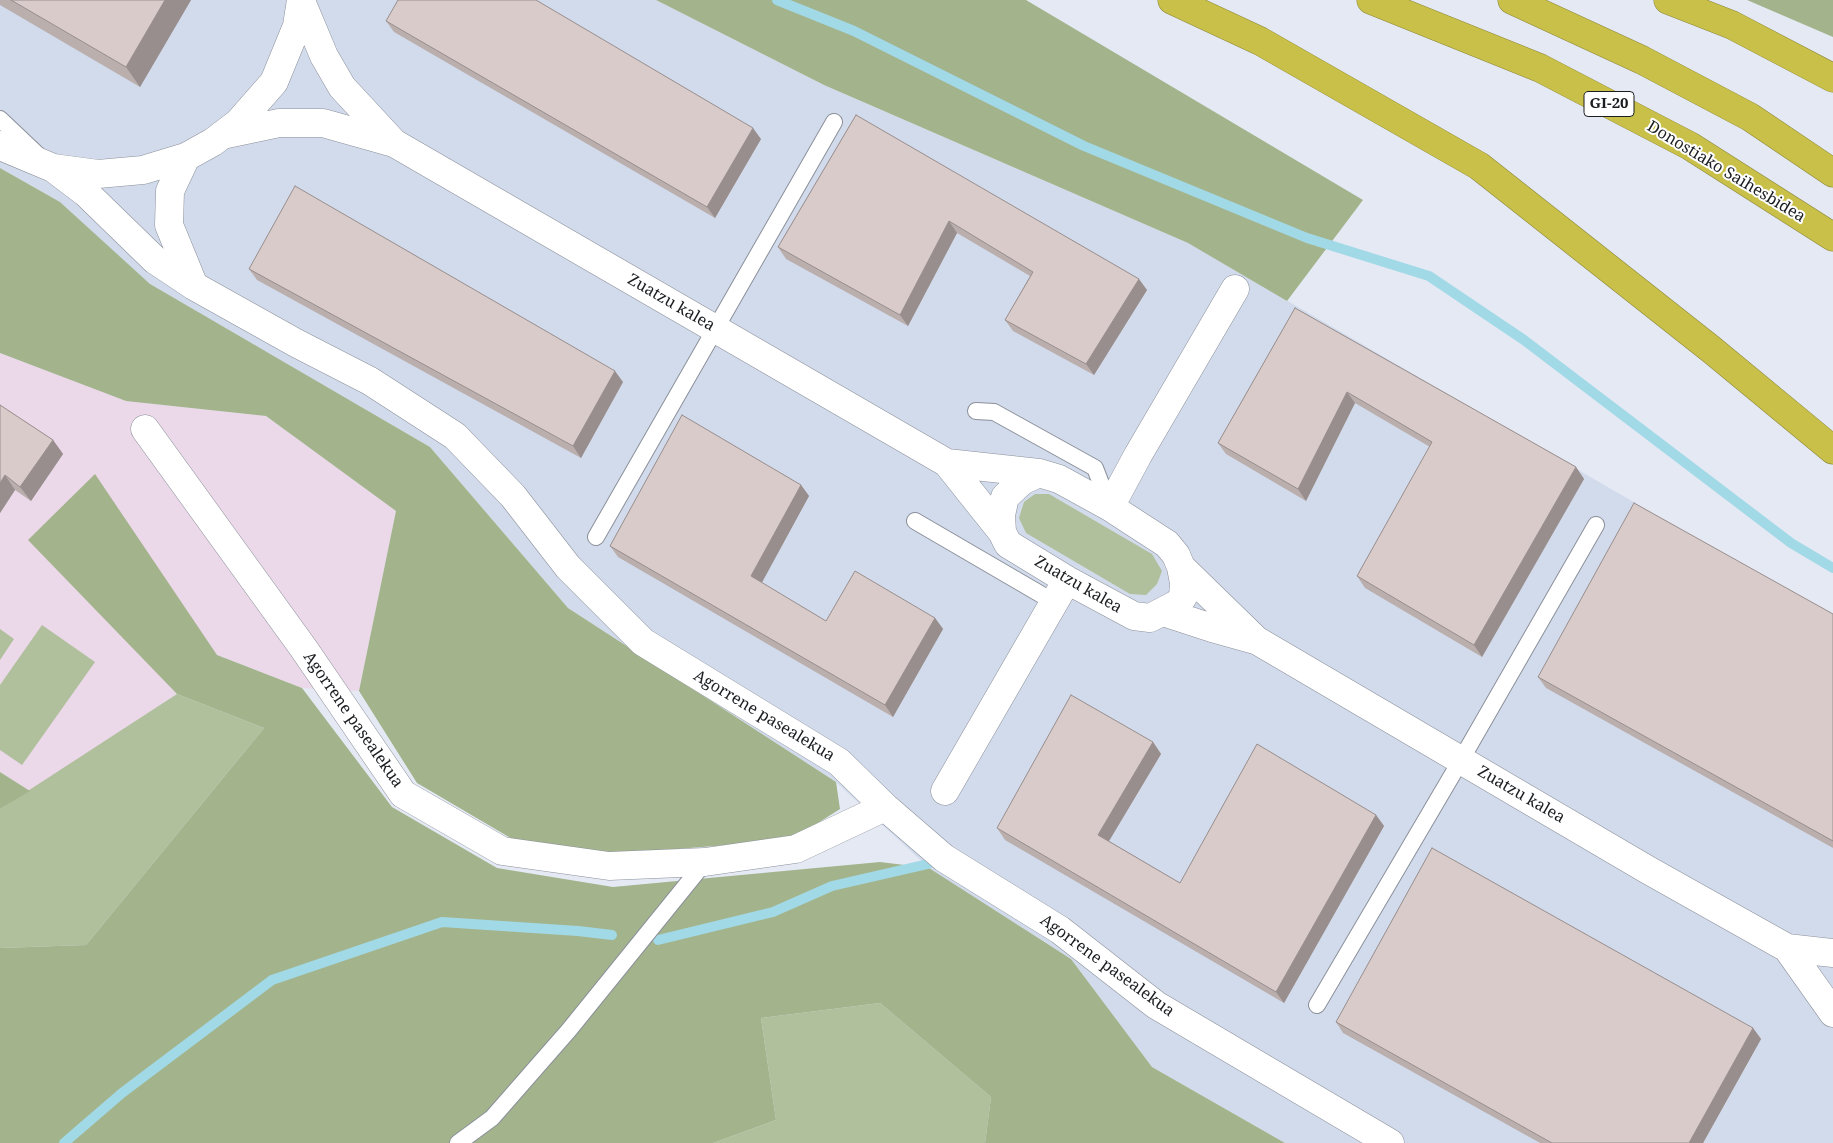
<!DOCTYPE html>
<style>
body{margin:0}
canvas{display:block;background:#e4e9f4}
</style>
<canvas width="1833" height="1143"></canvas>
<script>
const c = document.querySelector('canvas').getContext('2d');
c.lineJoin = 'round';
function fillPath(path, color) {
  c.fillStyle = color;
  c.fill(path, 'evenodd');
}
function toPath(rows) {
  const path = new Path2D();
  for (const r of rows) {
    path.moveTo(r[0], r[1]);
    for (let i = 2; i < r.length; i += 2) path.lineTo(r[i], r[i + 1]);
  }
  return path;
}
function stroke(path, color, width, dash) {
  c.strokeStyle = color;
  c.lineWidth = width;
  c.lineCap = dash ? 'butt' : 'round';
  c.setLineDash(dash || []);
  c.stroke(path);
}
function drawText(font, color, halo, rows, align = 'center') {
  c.font = font + ' "Noto Serif",serif';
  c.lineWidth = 4;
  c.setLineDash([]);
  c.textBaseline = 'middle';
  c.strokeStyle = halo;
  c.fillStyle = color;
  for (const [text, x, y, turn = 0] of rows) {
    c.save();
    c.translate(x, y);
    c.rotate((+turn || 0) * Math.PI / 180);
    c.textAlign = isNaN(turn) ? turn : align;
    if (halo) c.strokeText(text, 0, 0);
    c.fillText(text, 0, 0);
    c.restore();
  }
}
const built = toPath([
 [0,0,656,0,824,85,1188,243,1833,618,1833,1143,1285,1143,1152,1067,1071,959,929,868,836,782,568,608,430,447,149,284,60,202,0,168]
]);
const education = toPath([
 [0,353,126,401,266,416,396,511,359,691,302,688,217,655,177,694,30,791,0,772]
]);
const green = toPath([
 [1035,494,1049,494,1152,554,1162,571,1157,584,1146,595,1130,594,1026,533,1019,518,1024,502],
 [42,625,95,662,22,765,0,750,0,685],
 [0,629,14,639,0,660],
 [177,694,264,728,86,945,0,948,0,809],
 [880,1003,991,1097,985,1143,713,1143,776,1120,761,1018]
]);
const forest = toPath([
 [656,0,1026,0,1363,200,1287,301,1188,243,824,85],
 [1747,0,1833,0,1833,37],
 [0,168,60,202,150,284,430,447,568,608,836,782,840,809,791,840,613,854,514,840,417,783,359,691,396,511,266,416,126,401,0,353],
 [95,474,217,655,302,688,392,807,497,868,613,887,880,862,929,868,1071,959,1152,1067,1285,1143,985,1143,991,1097,880,1003,761,1018,776,1120,713,1143,0,1143,0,948,86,945,264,728,177,694,28,540],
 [0,772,30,791,0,809]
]);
const stream = toPath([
 [777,0,854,31,1084,146,1307,238,1429,276,1524,340,1791,543,1833,568],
 [658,940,773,912,832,886,928,864],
 [64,1143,122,1093,272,980,442,922,578,931,612,935]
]);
const service = toPath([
 [0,119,38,155],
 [976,411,994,412,1095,468,1110,507],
 [915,521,1054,602],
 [596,537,834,122],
 [1317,1005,1461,760,1596,525],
 [458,1143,492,1118,569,1030,705,862]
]);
const minor = toPath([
 [301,1,324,56,342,87,393,142],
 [222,135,279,123,323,123,394,143,947,463,1002,532,1008,544,1067,580,1134,616,1150,618,1177,604,1183,597,1184,583,1181,567,1176,555,1167,544,1110,507,1059,479,1039,473,947,463],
 [0,145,5,148,53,168,98,174,143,170,186,157,213,142,238,123,274,82,297,26,301,0],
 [186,157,170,191,169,225,194,286],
 [53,168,86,193,155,260,194,286,296,343,370,381,455,436,513,496,568,567,643,642,839,762,885,807,944,858,1060,930,1156,1005,1390,1143],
 [145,429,304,649,403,794,502,851,609,866,705,862,796,849,885,807],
 [1110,507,1138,455,1235,289],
 [1002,532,1001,515,1005,497,1022,481,1039,473],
 [1181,567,1256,640,1648,870,1787,948,1833,953],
 [1163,612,1212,628,1255,640],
 [945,791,1067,580],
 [1787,948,1833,1013]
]);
const motorway = toPath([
 [1172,0,1260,41,1479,166,1712,350,1833,450],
 [1371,0,1540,68,1690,146,1833,237],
 [1512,0,1642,60,1750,117,1833,173],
 [1668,0,1732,25,1833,78]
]);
const wall = toPath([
 [0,0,191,0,140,87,0,5],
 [386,21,761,139,715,218,394,32],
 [856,115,1147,290,1094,375,1013,331,1005,320,1030,276,957,233,908,326,786,259,778,247],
 [249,269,623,382,581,458,257,280],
 [1295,308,1576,467,1584,479,1482,657,1365,588,1357,576,1430,447,1355,403,1306,501,1226,454,1218,443],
 [0,405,53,440,63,454,31,501,15,490,0,513],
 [801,485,809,496,761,583,826,621,935,618,943,629,893,717,618,557,610,546],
 [1833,614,1833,848,1546,688,1538,677],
 [1153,742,1161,754,1109,841,1180,883,1376,815,1384,826,1284,1003,1005,840,997,828],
 [1336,1022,1753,1028,1761,1039,1703,1143,1540,1143,1343,1033]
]);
const shadedWall = toPath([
 [165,0,191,0,140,87,126,67],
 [753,128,761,139,715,218,707,207],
 [949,221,957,233,908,326,900,315],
 [1139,279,1147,290,1094,375,1086,364],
 [615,371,623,382,581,458,573,446],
 [1347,392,1355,403,1306,501,1298,489],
 [53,440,63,454,31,501,20,487],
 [1576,467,1584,479,1482,657,1474,645],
 [5,475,15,490,0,513,0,483],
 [801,485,809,496,759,588,751,576],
 [935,618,943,629,893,717,885,705],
 [1153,742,1161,754,1106,846,1098,835],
 [1376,815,1384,826,1284,1003,1276,992],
 [1753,1028,1761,1039,1703,1143,1689,1143]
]);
const building = toPath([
 [11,0,165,0,126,67,11,0],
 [398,0,536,0,753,128,707,207,386,21,398,0],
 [856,115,1139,279,1086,364,1005,320,1033,272,949,221,900,315,778,247,856,115],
 [295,186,615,371,573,446,249,269,295,186],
 [1295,308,1576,467,1474,645,1357,576,1432,442,1347,392,1298,489,1218,443,1295,308],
 [0,405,53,440,20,487,5,475,0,483,0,405],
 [682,415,801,485,751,576,826,621,855,571,935,618,885,705,610,546,682,415],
 [1634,503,1833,614,1833,841,1538,677,1634,503],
 [1071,695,1153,742,1098,835,1180,883,1257,744,1376,815,1276,992,997,828,1071,695],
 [1432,848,1753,1028,1689,1143,1552,1143,1336,1022,1432,848]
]);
const shields = [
 [1609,104,50]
];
const shieldNames = [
 ["GI-20",1609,104]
];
const streetNames = [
 ["Donostiako Saihesbidea",1726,172,31],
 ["Zuatzu kalea",671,303,30],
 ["Zuatzu kalea",1078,585,30],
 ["Agorrene pasealekua",764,716,31],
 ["Agorrene pasealekua",353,720,55],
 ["Zuatzu kalea",1521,795,30],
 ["Agorrene pasealekua",1107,966,36]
];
fillPath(built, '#d2dbec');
fillPath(education, '#ebd8e9');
fillPath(green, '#b1c09c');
fillPath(forest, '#a3b48c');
stroke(stream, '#a2d9e6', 10);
stroke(service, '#8b909a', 18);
stroke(minor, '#8b909a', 29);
stroke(motorway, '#8c873b', 29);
stroke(service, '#fff', 16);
stroke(minor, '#fff', 28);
stroke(motorway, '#c9c049', 28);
fillPath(wall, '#bbafae');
fillPath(shadedWall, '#988e8d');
fillPath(building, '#d9cbca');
stroke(building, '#988e8d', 1);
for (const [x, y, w] of shields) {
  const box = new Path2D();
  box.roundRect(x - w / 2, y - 12.5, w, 25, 4);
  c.fillStyle = '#fff';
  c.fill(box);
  stroke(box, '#1b1d20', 1);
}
drawText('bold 15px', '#1b1d20', null, shieldNames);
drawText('16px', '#1b1d20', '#fff', streetNames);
</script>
